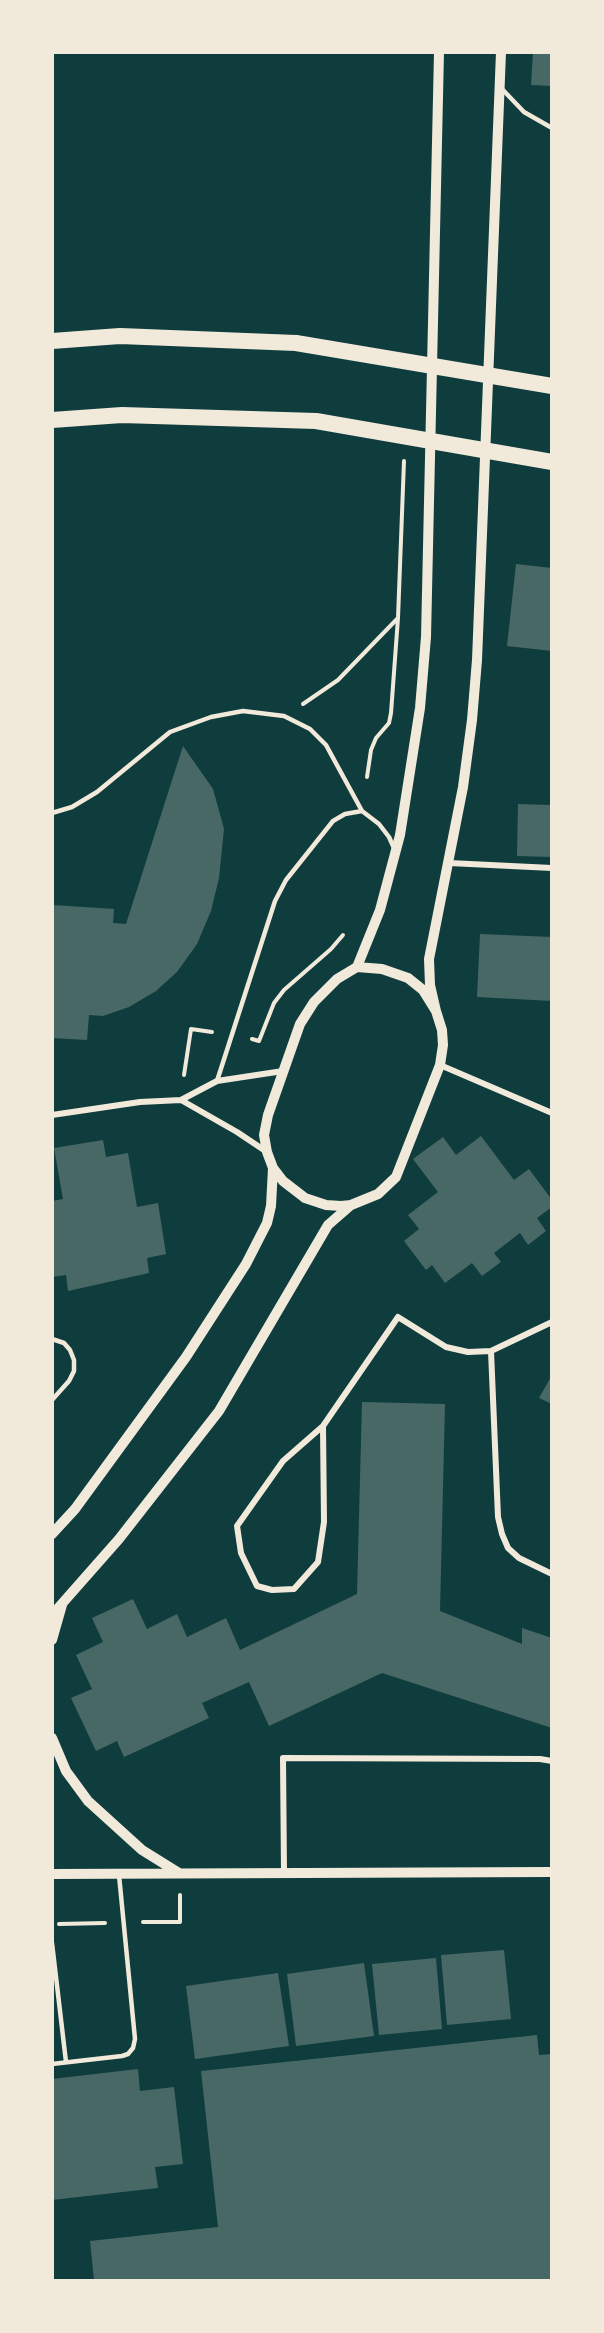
<!DOCTYPE html>
<style>
body{margin:0}
#map{position:relative;width:604px;height:2333px;overflow:hidden;background:#0f3d3e;font-family:Arial,sans-serif}
canvas{display:block}
.frame{position:absolute;inset:0;border:54px solid #f1e9da;pointer-events:none}
</style>
<div id="map">
<canvas width="604" height="2333"></canvas>
<div class="frame"></div>
</div>
<script>
const c = document.querySelector('canvas').getContext('2d');
c.lineJoin = 'round';
function fillPath(path, color) {
  c.fillStyle = color;
  c.fill(path, 'evenodd');
}
function toPath(rows) {
  const path = new Path2D();
  for (const r of rows) {
    path.moveTo(r[0], r[1]);
    for (let i = 2; i < r.length; i += 2) path.lineTo(r[i], r[i + 1]);
  }
  return path;
}
function stroke(path, color, width, dash) {
  c.strokeStyle = color;
  c.lineWidth = width;
  c.lineCap = dash ? 'butt' : 'round';
  c.setLineDash(dash || []);
  c.stroke(path);
}
const building = toPath([
 [533,52,552,52,552,86,531,85],
 [516,564,552,568,552,651,507,646],
 [183,746,213,789,224,829,219,878,211,911,197,944,177,972,156,991,129,1007,103,1016,89,1015,87,1040,52,1038,52,905,114,909,113,923,126,924],
 [518,804,552,805,552,857,517,856],
 [480,934,552,937,552,1001,477,997],
 [481,1136,514,1180,529,1169,552,1200,552,1207,537,1218,546,1231,528,1245,520,1233,494,1253,501,1262,482,1276,472,1263,445,1283,432,1265,426,1270,404,1241,419,1229,408,1215,438,1192,413,1159,443,1137,456,1155],
 [103,1140,106,1157,128,1153,137,1207,158,1203,166,1254,147,1258,149,1273,68,1291,66,1275,52,1277,52,1201,63,1199,54,1148],
 [552,1375,552,1404,539,1398],
 [362,1402,445,1404,440,1611,522,1644,522,1628,552,1638,552,1728,382,1673,269,1726,249,1682,202,1703,209,1718,124,1757,117,1741,96,1751,71,1698,92,1689,76,1655,103,1642,92,1618,133,1599,147,1629,177,1614,187,1637,226,1618,240,1650,357,1594],
 [504,1950,511,2019,447,2025,441,1955],
 [436,1958,442,2029,379,2035,372,1964],
 [364,1963,374,2036,296,2046,287,1974],
 [278,1973,289,2046,195,2059,186,1986],
 [537,2035,539,2055,552,2054,552,2280,94,2280,90,2241,218,2227,201,2071],
 [138,2069,140,2091,174,2087,183,2164,155,2167,158,2188,52,2200,52,2079]
]);
const path = toPath([
 [303,704,338,680,397,619],
 [367,777,371,750,376,738,389,723,391,713,398,618,404,461],
 [252,1039,259,1041,274,1003,284,990,331,949,343,935],
 [184,1075,191,1029,212,1032],
 [143,1922,180,1922,180,1895],
 [59,1924,105,1923]
]);
const service = toPath([
 [502,89,524,112,552,128],
 [52,813,72,807,97,792,170,732,211,717,243,711,284,716,310,729,326,745,362,811,379,824,389,837,394,848],
 [217,1081,275,901,286,880,333,821,345,814,362,811],
 [52,1339,64,1343,70,1350,74,1360,74,1371,69,1381,52,1400],
 [52,1943,66,2062],
 [52,2064,122,2056,128,2054,133,2048,135,2039,119,1875]
]);
const minor = toPath([
 [449,863,552,868],
 [440,1065,552,1113],
 [181,1100,237,1132,267,1152],
 [52,1115,140,1102,181,1100,217,1081,283,1071],
 [552,1322,491,1351,498,1517,502,1534,508,1548,519,1558,552,1574],
 [323,1426,283,1461,237,1526,241,1553,257,1586,272,1590,294,1589,318,1562,324,1522,323,1426,398,1317,446,1347,468,1352,491,1351],
 [284,1873,283,1758,540,1759,552,1761]
]);
const tertiary = toPath([
 [357,967,380,910,400,835,420,708,426,637,439,52],
 [357,967,382,969,408,978,423,990,436,1011,442,1030,443,1045,440,1065,396,1177,378,1194,351,1205,341,1206,326,1205,305,1198,283,1181,273,1168,267,1152,264,1135,268,1115,300,1024,314,1002,337,979,357,967],
 [436,1011,430,985,429,959,463,787,472,720,477,660,501,52],
 [52,1534,75,1509,186,1357,246,1264,267,1223,271,1206,273,1168],
 [52,1615,119,1539,219,1411,328,1225,351,1205],
 [52,1640,62,1605],
 [52,1738,66,1771,88,1801,142,1850,179,1873],
 [52,1874,552,1872]
]);
const trunk = toPath([
 [52,341,120,336,296,343,552,386],
 [52,420,122,415,316,421,552,462]
]);
fillPath(building, '#486865');
stroke(path, '#f1e9da', 4);
stroke(service, '#f1e9da', 4.5);
stroke(minor, '#f1e9da', 6);
stroke(tertiary, '#f1e9da', 10);
stroke(trunk, '#f1e9da', 16);
</script>
